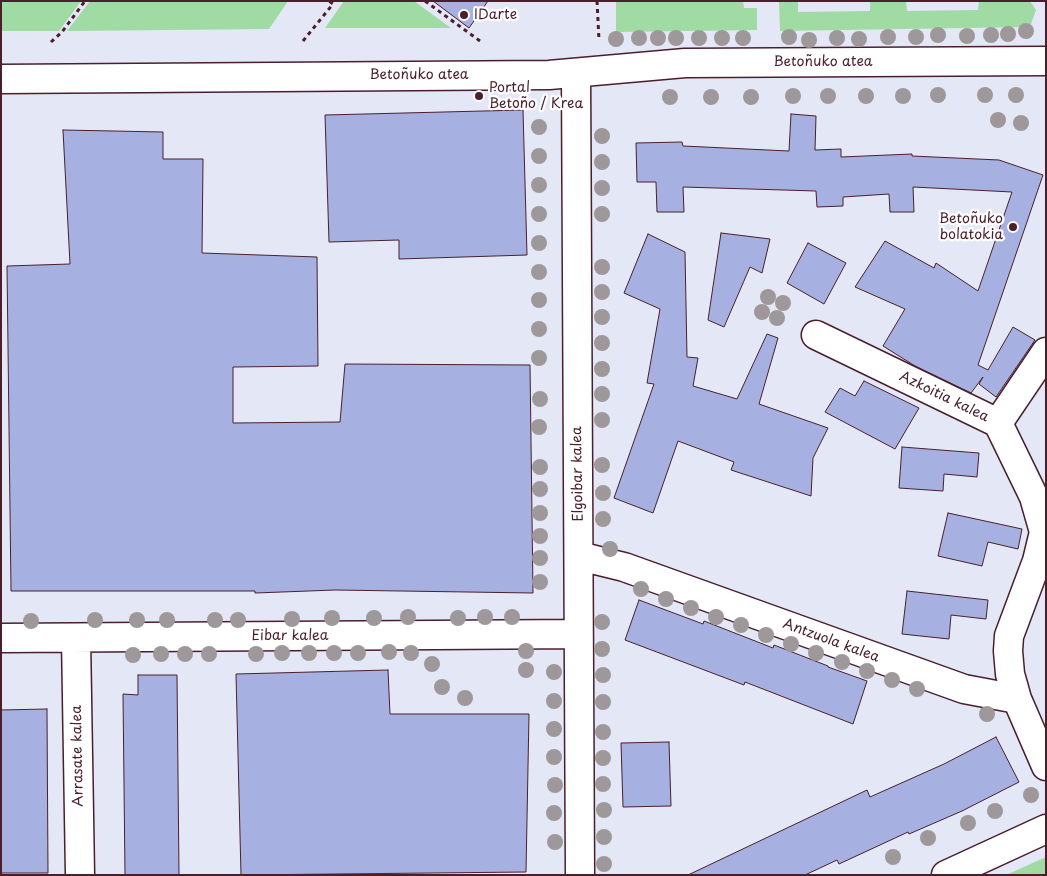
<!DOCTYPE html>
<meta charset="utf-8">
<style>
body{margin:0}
#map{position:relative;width:1047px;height:876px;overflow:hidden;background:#e4e7f6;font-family:"Playpen Sans",sans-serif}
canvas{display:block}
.frame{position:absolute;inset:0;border:2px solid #4a1f2b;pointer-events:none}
</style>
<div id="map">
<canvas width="1047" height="876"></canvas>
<div class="frame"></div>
</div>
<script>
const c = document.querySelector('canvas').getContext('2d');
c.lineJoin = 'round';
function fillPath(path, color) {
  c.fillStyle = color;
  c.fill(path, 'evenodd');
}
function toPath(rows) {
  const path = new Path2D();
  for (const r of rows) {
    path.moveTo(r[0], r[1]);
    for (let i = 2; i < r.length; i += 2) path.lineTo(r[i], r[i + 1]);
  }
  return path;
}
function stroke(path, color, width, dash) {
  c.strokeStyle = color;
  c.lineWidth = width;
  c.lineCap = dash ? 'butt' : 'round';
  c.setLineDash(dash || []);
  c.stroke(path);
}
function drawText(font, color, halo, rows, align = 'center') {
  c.font = font + ' "Playpen Sans",sans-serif';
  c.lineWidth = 4.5;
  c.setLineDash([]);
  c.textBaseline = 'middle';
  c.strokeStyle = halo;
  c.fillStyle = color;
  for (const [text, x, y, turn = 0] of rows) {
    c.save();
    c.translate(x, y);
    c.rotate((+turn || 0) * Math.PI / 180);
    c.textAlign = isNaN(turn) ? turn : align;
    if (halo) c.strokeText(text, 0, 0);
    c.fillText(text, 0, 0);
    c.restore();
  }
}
const green = toPath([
 [1,1,81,1,59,31,1,31],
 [90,1,288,1,269,29,67,31],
 [344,1,414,1,451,28,325,28],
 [616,1,743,1,744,8,757,8,757,30,616,32],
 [779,1,798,1,798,12,870,11,870,1,906,1,907,11,978,10,979,1,1030,1,1036,10,1031,24,1025,27,780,31],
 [1046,857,1046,875,1006,875]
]);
const building = toPath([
 [433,1,488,1,469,28,433,1],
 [523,110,527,255,399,259,399,240,329,242,325,115,523,110],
 [791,114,816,116,815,150,841,149,841,157,912,154,912,156,999,160,1043,175,978,365,988,370,1013,327,1035,340,996,397,979,384,983,377,971,393,915,366,883,346,905,309,855,287,885,241,934,268,936,263,978,291,1012,192,913,187,914,212,890,212,889,194,843,197,843,206,817,207,816,191,683,187,684,212,657,212,656,182,637,182,636,143,682,142,683,146,789,151,791,114],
 [63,130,163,132,163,159,203,159,202,253,317,257,318,366,233,367,233,423,340,422,345,364,530,365,533,593,335,590,255,593,255,591,11,591,7,266,70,264,63,130],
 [721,233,770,239,762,273,750,267,724,327,708,320,721,233],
 [648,234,685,252,687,357,698,358,693,386,737,399,767,334,778,338,759,404,828,428,813,458,811,496,731,470,734,462,678,441,653,513,614,498,654,384,647,383,660,309,624,293,648,234],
 [808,243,846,263,824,304,787,283,808,243],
 [864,381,919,408,895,449,825,412,840,388,855,396,864,381],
 [902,447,979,453,977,477,944,474,943,491,899,488,902,447],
 [948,513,1022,529,1018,549,988,542,982,566,938,556,948,513],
 [907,591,988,600,986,619,951,615,949,639,902,634,907,591],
 [639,600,703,624,704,621,773,648,774,645,828,666,828,667,867,681,853,724,745,682,744,685,625,640,639,600],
 [388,670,390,714,529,714,526,872,241,875,236,674,388,670],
 [138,675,177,675,179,875,125,875,123,694,138,695,138,675],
 [47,709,48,873,1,873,1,710,47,709],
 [996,737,1019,782,962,811,909,834,908,832,839,864,837,860,805,875,688,875,867,790,870,797,944,764,996,737],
 [669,742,671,806,623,807,621,743,669,742]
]);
const path = toPath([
 [425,1,480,41],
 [597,1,599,40],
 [303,41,333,4,329,1],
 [51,42,62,32,85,1]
]);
const minor = toPath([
 [576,74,580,875],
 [816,335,998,423,1034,497,1044,532,1037,561,1009,636,1008,651,1010,674,1017,699,1046,766],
 [998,423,1046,352],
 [579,556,624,567,964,689,1017,699],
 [1,638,578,634],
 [76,638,80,875],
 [946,875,1046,829]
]);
const major = toPath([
 [1,79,549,75,685,63,1046,61]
]);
const trees = [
 [1026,31],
 [1008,34],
 [938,35],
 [991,35],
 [967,36],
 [789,37],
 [888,37],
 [916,37],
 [639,38],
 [658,38],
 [676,38],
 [699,38],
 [722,38],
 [743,38],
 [837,38],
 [616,39],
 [859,39],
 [809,40],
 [938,95],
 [985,95],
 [1016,95],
 [793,96],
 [828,96],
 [866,96],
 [903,96],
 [670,97],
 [711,97],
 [751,97],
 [998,120],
 [1021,123],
 [539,127],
 [602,136],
 [539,156],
 [602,162],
 [539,185],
 [602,188],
 [539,214],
 [602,214],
 [539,243],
 [602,267],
 [539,272],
 [602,292],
 [768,297],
 [539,300],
 [783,303],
 [762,312],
 [602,317],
 [777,318],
 [539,329],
 [602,343],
 [539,358],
 [602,369],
 [602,394],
 [540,399],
 [602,420],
 [539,427],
 [602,465],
 [540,467],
 [540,489],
 [603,493],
 [540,513],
 [603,519],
 [540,536],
 [610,549],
 [540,558],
 [540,582],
 [641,589],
 [666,599],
 [691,608],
 [408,617],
 [485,617],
 [512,617],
 [716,617],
 [332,618],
 [374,618],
 [458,618],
 [292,619],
 [95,620],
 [137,620],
 [167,620],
 [215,620],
 [238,620],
 [31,621],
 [602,622],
 [741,625],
 [766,635],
 [791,644],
 [602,649],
 [526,651],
 [389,652],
 [282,653],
 [309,653],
 [334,653],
 [358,653],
 [411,653],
 [816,653],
 [161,654],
 [185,654],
 [209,654],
 [256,654],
 [133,655],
 [842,662],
 [432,664],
 [526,670],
 [867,671],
 [554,672],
 [603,675],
 [892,680],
 [442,687],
 [917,689],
 [465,698],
 [554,701],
 [603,702],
 [987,714],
 [554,729],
 [603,732],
 [554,757],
 [603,758],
 [603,784],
 [555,785],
 [1031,795],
 [604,810],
 [995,811],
 [554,813],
 [968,823],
 [604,837],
 [928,838],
 [555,842],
 [893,857],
 [604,864]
];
const markers = [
 [464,15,5,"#4a1f2b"],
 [479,96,5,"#4a1f2b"],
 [1013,227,5,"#4a1f2b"]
];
const poiNames = [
 ["IDarte",474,15],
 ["Portal",489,88],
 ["Betoño / Krea",489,104],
 ["Betoñuko",1003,219,"right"],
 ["bolatokia",1003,235,"right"]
];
const streetNames = [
 ["Betoñuko atea",823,62],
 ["Betoñuko atea",419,75],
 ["Azkoitia kalea",944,397,26],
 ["Elgoibar kalea",578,474,-91],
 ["Eibar kalea",290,636],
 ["Antzuola kalea",831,641,20],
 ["Arrasate kalea",78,756,-91]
];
fillPath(green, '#9fdba2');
fillPath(building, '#a6b0e1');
stroke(building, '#4a1f2b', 1);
stroke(minor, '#4a1f2b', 31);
stroke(major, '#4a1f2b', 31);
stroke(path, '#4a1f2b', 3, [4, 4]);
stroke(minor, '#fff', 28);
stroke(major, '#fff', 28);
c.fillStyle = '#9e989a';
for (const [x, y] of trees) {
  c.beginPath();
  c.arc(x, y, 8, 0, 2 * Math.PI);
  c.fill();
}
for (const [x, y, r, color] of markers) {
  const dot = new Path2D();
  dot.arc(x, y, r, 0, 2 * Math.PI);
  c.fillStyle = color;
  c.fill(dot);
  stroke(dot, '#fff', 2);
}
drawText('14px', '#4a1f2b', '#fff', poiNames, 'left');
drawText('14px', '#4a1f2b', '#fff', streetNames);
</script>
